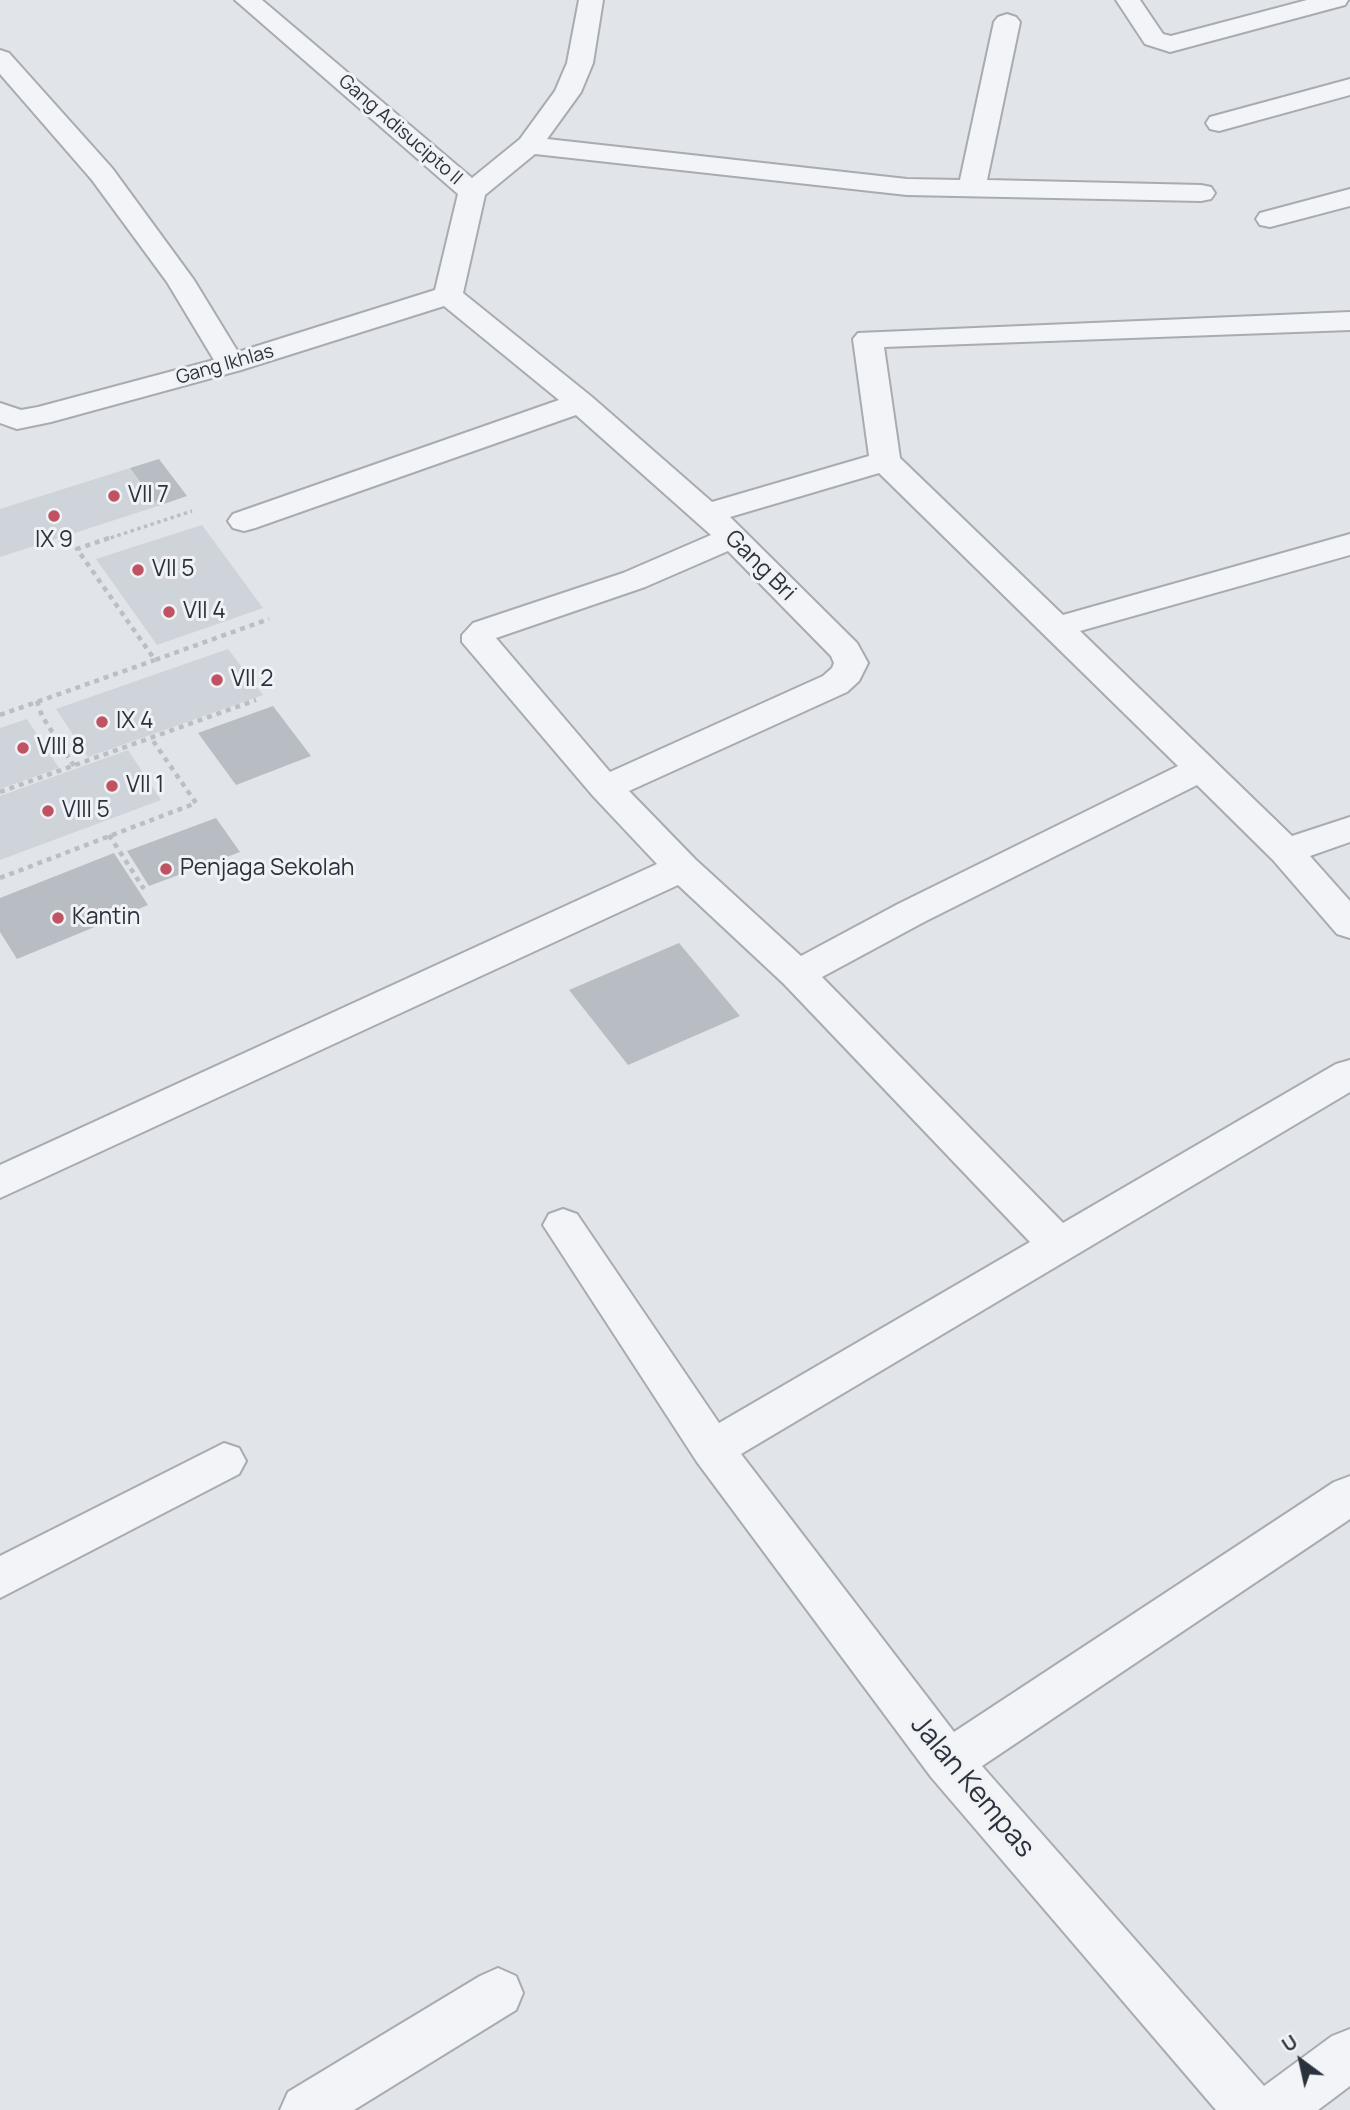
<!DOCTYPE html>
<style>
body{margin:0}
#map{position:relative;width:1350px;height:2110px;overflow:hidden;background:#e1e4e8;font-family:Manrope,sans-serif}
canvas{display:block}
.north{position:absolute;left:1266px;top:2026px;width:70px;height:70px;-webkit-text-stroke:5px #f0f2f6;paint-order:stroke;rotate:327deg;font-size:19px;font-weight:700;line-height:28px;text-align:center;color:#2b323e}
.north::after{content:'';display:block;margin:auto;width:24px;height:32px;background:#2b323e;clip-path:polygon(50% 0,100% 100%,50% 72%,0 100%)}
</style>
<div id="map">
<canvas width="1350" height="2110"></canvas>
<div class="north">U</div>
</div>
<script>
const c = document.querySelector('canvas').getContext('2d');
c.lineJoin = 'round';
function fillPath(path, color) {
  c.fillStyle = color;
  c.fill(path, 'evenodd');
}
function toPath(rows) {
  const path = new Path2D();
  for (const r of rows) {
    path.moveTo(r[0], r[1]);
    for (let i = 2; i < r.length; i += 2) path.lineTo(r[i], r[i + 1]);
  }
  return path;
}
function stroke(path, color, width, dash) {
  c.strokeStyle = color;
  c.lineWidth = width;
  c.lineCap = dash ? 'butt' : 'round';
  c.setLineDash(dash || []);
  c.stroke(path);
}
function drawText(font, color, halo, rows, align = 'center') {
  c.font = font + ' Manrope,sans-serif';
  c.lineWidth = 6;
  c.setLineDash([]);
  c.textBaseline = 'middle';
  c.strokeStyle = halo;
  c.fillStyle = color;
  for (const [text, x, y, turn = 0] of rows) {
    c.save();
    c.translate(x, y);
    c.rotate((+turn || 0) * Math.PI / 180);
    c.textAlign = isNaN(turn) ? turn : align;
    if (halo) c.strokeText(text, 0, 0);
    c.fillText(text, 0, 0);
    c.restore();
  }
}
const built = toPath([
 [130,468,158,506,0,557,0,509],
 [202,525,263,608,157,645,96,559],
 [228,649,263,695,88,757,56,709],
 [27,719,59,768,0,789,0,728],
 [128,750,161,800,0,860,0,796]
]);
const building = toPath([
 [159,459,187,496,158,506,130,468],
 [273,706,311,756,236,785,198,733],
 [216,818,240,852,149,886,127,851],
 [114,853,148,905,17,959,0,932,0,898],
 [679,943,740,1016,628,1065,569,990]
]);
const pathFar1 = toPath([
 [104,540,192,511]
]);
const path = toPath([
 [109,538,77,549,155,660,269,619],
 [37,701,42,716,74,766],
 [0,715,155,660],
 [0,792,256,700],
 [109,835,144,889],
 [0,878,196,803,151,738]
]);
const street = toPath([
 [235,0,262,0,472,178,520,139,555,91,567,63,579,0,603,0,593,63,581,92,547,139,907,179,960,180,994,22,998,17,1007,14,1016,17,1020,22,987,180,1201,185,1211,187,1215,193,1211,199,1201,201,907,195,535,154,485,195,463,293,592,397,712,502,869,456,853,339,858,333,1350,312,1350,330,884,347,900,458,1063,615,1350,534,1350,555,1080,631,1292,836,1350,817,1350,842,1310,856,1350,901,1350,938,1337,934,1273,860,1197,785,924,922,822,977,1063,1223,1336,1064,1350,1060,1350,1092,741,1454,954,1732,1334,1482,1350,1476,1350,1519,982,1766,1264,2086,1332,2036,1350,2029,1350,2086,1318,2110,1216,2110,931,1777,697,1462,543,1225,549,1214,563,1209,577,1214,719,1423,1030,1242,784,984,678,885,0,1198,0,1165,657,864,593,796,462,642,462,635,473,623,623,573,711,535,576,415,255,528,244,531,233,528,228,521,233,514,559,400,444,306,241,370,51,422,17,429,0,423,0,403,21,410,38,407,214,360,167,282,92,180,0,74,0,50,9,53,112,168,194,280,238,352,435,290,458,194,235,0],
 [879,473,1178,766,898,904,801,956,695,859,629,791,847,692,859,681,868,663,857,643,730,517,879,473],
 [728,551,831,656,834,663,832,668,823,676,610,772,496,638,645,587,728,551],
 [1116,0,1140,0,1163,34,1171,36,1307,0,1348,0,1345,5,1170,52,1145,44,1116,0],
 [1350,79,1350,95,1219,131,1210,129,1206,123,1210,117,1350,79],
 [1350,189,1350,206,1270,227,1260,225,1256,219,1260,213,1350,189],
 [224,1443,239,1448,246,1461,239,1474,0,1598,0,1556,224,1443],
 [498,1968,516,1976,523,1993,516,2010,354,2110,280,2110,288,2092,480,1976,498,1968]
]);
const markers = [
 [114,496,7,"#c05363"],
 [54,516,7,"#c05363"],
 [138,570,7,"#c05363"],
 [169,612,7,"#c05363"],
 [217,680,7,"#c05363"],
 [102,722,7,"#c05363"],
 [23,748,7,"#c05363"],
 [112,786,7,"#c05363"],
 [48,811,7,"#c05363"],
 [166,869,7,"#c05363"],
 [58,918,7,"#c05363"]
];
const farStreetnames = [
 ["Gang Adisucipto II",400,130,41],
 ["Gang Ikhlas",225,365,-16]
];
const poiNames = [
 ["VII 7",128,496],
 ["IX 9",54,541,"center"],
 ["VII 5",152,570],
 ["VII 4",183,612],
 ["VII 2",231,680],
 ["IX 4",116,722],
 ["VIII 8",37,748],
 ["VII 1",126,786],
 ["VIII 5",62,811],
 ["Penjaga Sekolah",180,869],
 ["Kantin",72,918]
];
const streetNames = [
 ["Gang Bri",760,566,45]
];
const nearStreetnames = [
 ["Jalan Kempas",972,1787,50]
];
fillPath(built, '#cfd3da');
fillPath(building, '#b8bdc4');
stroke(street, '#a7abb2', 4);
stroke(pathFar1, '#bbbec3', 3.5, [3.5, 3.5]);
stroke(path, '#bbbec3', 4.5, [5, 5]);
fillPath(street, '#f3f4f7');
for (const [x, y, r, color] of markers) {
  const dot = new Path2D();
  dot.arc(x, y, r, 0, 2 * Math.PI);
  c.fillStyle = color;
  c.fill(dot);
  stroke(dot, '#f0f2f6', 2.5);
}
drawText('19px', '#2b323e', '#f0f2f6', farStreetnames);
drawText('23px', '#2b323e', '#f0f2f6', poiNames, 'left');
drawText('23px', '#2b323e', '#f0f2f6', streetNames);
drawText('28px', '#2b323e', '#f0f2f6', nearStreetnames);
</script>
